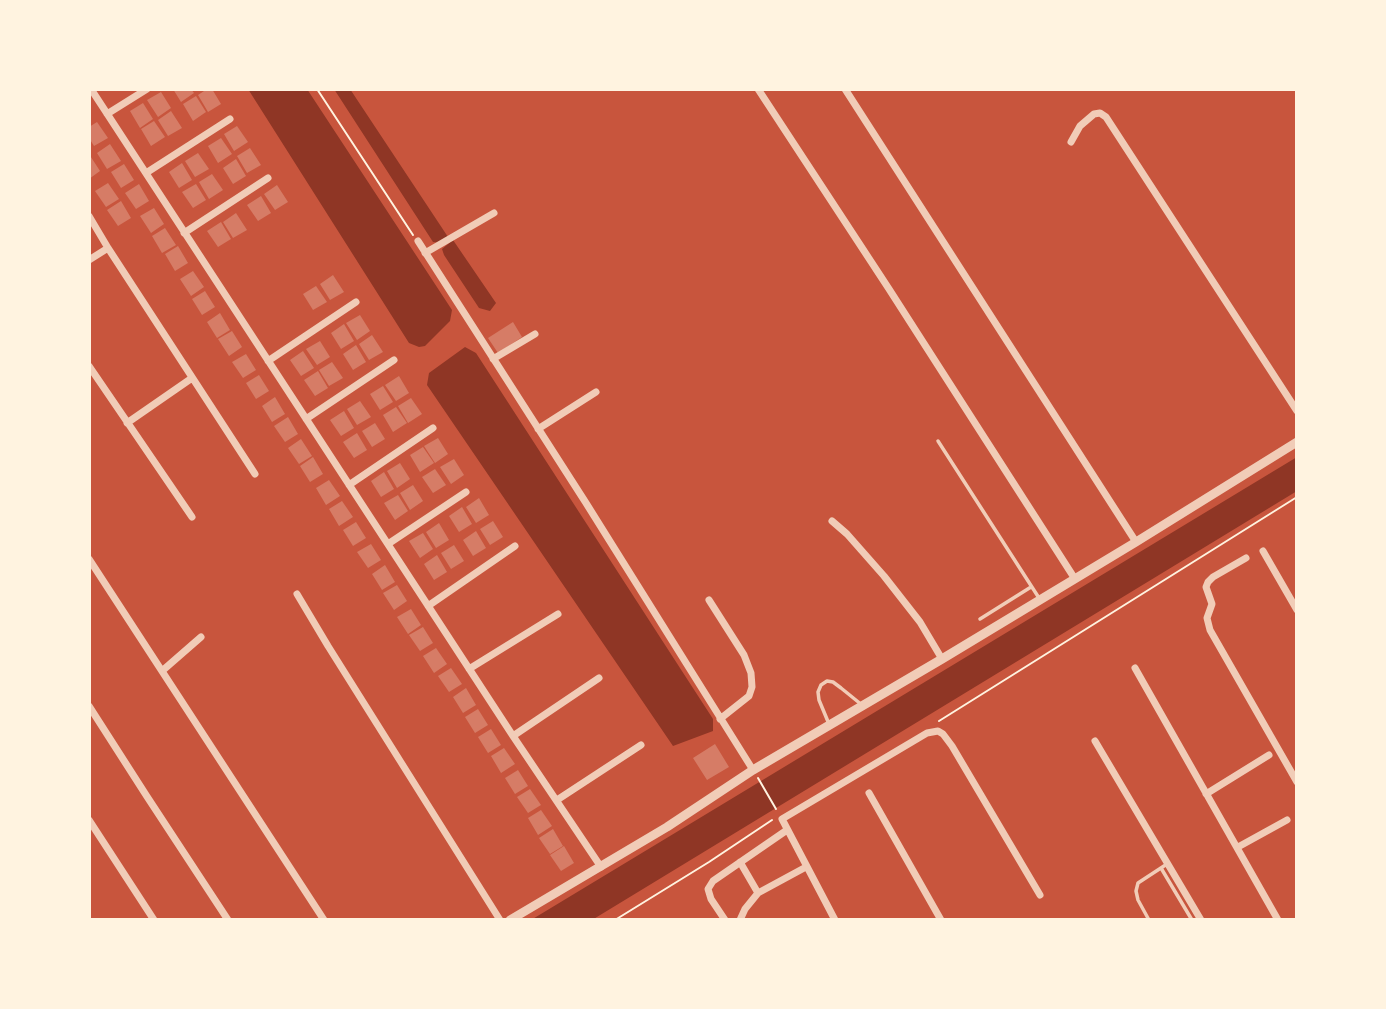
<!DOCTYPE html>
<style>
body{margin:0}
#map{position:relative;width:1386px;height:1009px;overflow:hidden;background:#c8553d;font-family:Spectral,serif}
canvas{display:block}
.frame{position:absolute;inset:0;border:91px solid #fff3e0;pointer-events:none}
</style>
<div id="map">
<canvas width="1386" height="1009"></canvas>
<div class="frame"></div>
</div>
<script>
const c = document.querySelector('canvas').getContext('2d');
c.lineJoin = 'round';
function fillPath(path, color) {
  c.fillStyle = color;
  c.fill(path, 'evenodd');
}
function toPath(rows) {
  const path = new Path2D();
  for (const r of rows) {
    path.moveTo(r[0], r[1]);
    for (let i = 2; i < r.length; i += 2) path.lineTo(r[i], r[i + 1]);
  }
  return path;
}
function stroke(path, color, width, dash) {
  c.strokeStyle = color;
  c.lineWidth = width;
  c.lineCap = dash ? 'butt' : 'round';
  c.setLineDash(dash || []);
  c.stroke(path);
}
const water = toPath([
 [248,89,307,89,452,310,450,321,425,346,419,347,409,343],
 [334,89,350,89,448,237,441,243,433,242],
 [453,240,496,303,490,311,479,308,444,255,442,249],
 [465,347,476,353,713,719,713,731,673,746,427,385,429,373],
 [1297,457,1297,491,592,920,531,920]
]);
const building = toPath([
 [173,89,191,89,194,93,181,102],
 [207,89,212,89,221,104,208,112,198,95],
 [161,92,171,108,158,117,147,100],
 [196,96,206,112,193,121,183,104],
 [143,103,153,119,140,128,130,111],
 [171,111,182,128,168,136,158,120],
 [154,121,165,137,151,146,141,129],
 [97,122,108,138,94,146,89,138,89,127],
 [237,126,248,142,234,151,224,134],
 [221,138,232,154,218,163,208,146],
 [110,144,121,161,107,169,97,153],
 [250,148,261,165,247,173,237,156],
 [198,153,209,169,195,177,185,161],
 [89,154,100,171,89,179],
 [236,159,246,176,233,184,223,168],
 [182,163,192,180,179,188,169,172],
 [124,164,134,180,121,188,111,172],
 [212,174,223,190,209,199,199,182],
 [108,183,119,199,106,207,95,191],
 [139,184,149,201,136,209,125,193],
 [196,184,206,200,193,208,182,192],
 [277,185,288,202,275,210,264,194],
 [261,196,271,213,258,221,247,205],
 [121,201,131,218,118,226,107,210],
 [154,208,164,224,151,233,140,216],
 [236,213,247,230,233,238,223,222],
 [221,222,231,239,218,247,207,231],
 [165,228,176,245,162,253,152,236],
 [178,246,188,263,175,271,165,254],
 [193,271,204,287,191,296,180,279],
 [333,275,344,292,330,300,320,284],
 [316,286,327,302,313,310,303,294],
 [205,291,215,307,202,315,192,299],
 [220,313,230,330,217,338,207,322],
 [360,315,370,331,357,340,346,323],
 [513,322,522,337,498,353,488,338],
 [344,324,354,341,341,349,331,333],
 [232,331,242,347,229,356,218,339],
 [372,335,383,352,369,360,359,344],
 [320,341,330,357,317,365,306,349],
 [356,345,366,362,353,370,343,354],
 [303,351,314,368,301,376,290,360],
 [246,354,256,370,243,378,232,362],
 [332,362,343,378,329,386,319,370],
 [318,371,328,388,315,396,304,380],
 [259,375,269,391,256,399,246,383],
 [399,376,409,393,396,401,385,385],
 [383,386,393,402,380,410,370,394],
 [275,397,285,414,272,422,262,406],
 [411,398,422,414,408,423,398,406],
 [360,401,371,417,357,425,347,409],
 [396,407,407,423,393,432,383,415],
 [344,411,354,428,341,436,330,420],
 [288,417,298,434,285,442,274,426],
 [375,423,385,439,372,447,362,431],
 [357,433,367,450,354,458,343,442],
 [438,438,448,454,435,463,424,446],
 [301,439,312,456,299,464,288,448],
 [423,447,434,463,420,472,410,455],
 [313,457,323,474,310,482,300,466],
 [454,459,464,475,451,484,440,467],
 [400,463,410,479,397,488,387,471],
 [435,469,446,485,433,493,422,477],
 [384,472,394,489,381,497,371,481],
 [329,480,340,496,326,505,316,488],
 [413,485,423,501,410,510,400,493],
 [398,495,408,511,395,520,384,503],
 [479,498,489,515,476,523,466,507],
 [342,501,353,517,339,526,329,509],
 [462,507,472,524,459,532,449,516],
 [493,521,503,537,490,545,480,529],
 [356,522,366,538,353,546,343,530],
 [439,523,449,540,436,548,426,532],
 [476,531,486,548,473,556,463,540],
 [423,533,433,549,420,558,409,541],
 [371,544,381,560,368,568,357,552],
 [454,545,464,561,451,569,441,553],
 [437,555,447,572,434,580,424,564],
 [385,565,395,582,382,590,372,574],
 [397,585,407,601,394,610,383,593],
 [411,609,421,625,408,634,397,617],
 [423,627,433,643,420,651,409,635],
 [436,648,447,664,434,673,423,656],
 [451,668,462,684,449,692,438,676],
 [466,688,476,705,463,713,453,697],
 [478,709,488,725,475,733,465,717],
 [491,729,501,745,488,753,478,737],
 [715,744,729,767,707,780,693,758],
 [504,748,515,764,501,773,491,756],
 [518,770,528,786,515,794,505,778],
 [530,789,541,805,528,813,517,797],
 [541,810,552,826,538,835,528,818],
 [553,829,563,846,550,854,539,838],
 [564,846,574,863,561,871,550,855]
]);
const path = toPath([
 [317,89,413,235],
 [939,721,1297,497],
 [758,778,776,809],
 [615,920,709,862,772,820]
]);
const service = toPath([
 [938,441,1039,598],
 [980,619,1031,587],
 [829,724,819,700,818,692,821,685,827,681,833,682,841,688,862,705],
 [1161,868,1192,920],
 [1149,920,1138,900,1136,891,1138,883,1167,864]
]);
const minor = toPath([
 [91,89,513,736,601,867],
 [758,89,889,289,1075,579],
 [845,89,1136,542],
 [107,114,147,89],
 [1071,142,1080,126,1094,114,1100,113,1106,117,1297,411],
 [146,173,230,119],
 [89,216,108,248,255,474],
 [184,233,268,178],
 [418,241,586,503,753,770],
 [425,253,494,213],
 [89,260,108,248],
 [493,359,535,334],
 [268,361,356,302],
 [89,366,192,517],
 [306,419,394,360],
 [127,423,192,378],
 [538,429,596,392],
 [349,485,433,428],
 [832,521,847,534,884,576,920,622,942,659],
 [388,544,466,492],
 [1263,551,1297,610],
 [1246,558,1213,577,1208,582,1206,587,1212,604,1207,618,1210,630,1297,782],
 [89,559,324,920],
 [297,594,328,646,500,920],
 [709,600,744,655,751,673,752,687,749,696,720,719],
 [428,606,515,546],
 [1135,668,1278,920],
 [469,669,558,614],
 [162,671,201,637],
 [89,706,146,795,228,920],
 [513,736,599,678],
 [1095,741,1201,920],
 [869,793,941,920],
 [1206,794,1269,755],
 [557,800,641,745],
 [89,820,154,920],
 [1238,847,1287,820],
 [740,862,758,893],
 [725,920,711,899,708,889,713,881,787,830],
 [740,920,745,909,758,893,806,867],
 [835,920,782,819,927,733,938,731,943,734,952,746,1040,895]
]);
const tertiary = toPath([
 [510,920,667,827,753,770,942,659,1136,542,1297,442]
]);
fillPath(water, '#8f3625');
fillPath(building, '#d67c66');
stroke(path, '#fff3e0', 2);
stroke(service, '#f1ccb7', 3.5);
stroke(minor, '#f1ccb7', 7);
stroke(tertiary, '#f1ccb7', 9);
</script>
